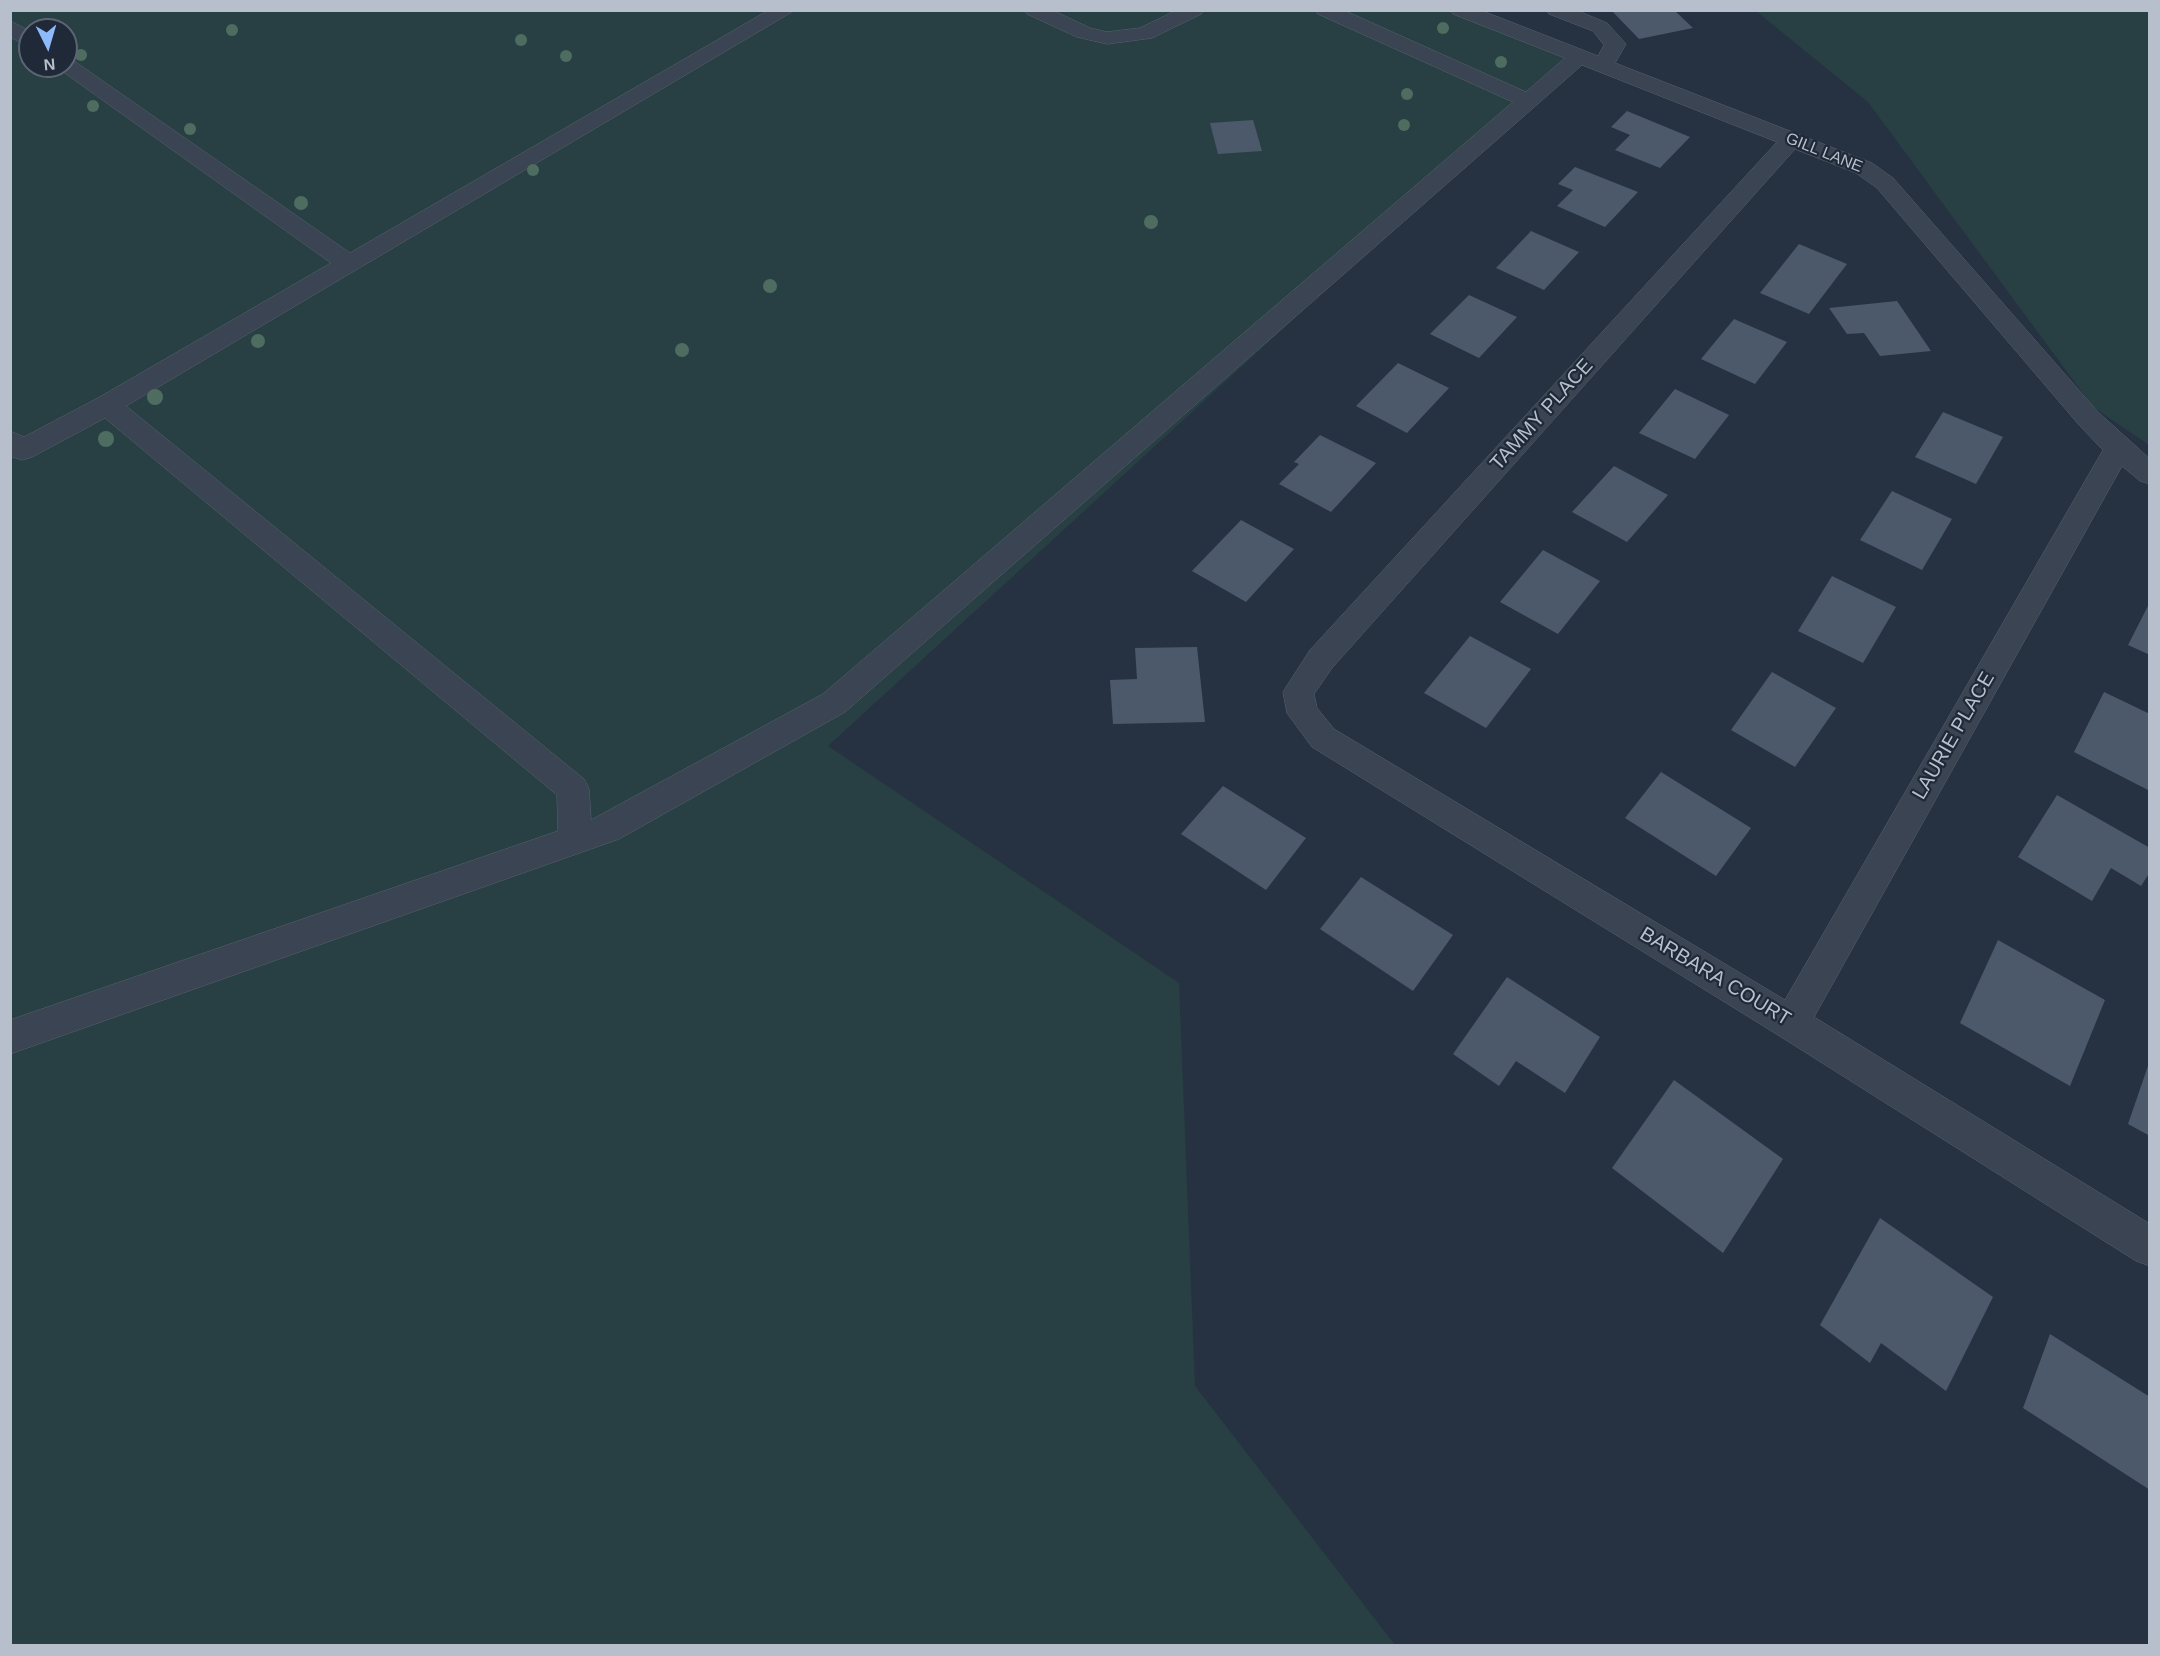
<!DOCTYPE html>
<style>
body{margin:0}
#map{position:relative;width:2160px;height:1656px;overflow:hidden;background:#263242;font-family:Helvetica,sans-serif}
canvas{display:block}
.frame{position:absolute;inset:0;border:12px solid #b7bfcc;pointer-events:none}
.north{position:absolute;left:18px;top:18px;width:60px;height:60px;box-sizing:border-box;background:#1f2937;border:2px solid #5c6573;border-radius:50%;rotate:175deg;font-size:16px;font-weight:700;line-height:24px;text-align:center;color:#b7bfcc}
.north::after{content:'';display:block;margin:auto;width:21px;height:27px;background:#8eb9fa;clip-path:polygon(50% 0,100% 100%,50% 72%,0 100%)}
</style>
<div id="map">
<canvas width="2160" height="1656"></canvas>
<div class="frame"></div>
<div class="north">N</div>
</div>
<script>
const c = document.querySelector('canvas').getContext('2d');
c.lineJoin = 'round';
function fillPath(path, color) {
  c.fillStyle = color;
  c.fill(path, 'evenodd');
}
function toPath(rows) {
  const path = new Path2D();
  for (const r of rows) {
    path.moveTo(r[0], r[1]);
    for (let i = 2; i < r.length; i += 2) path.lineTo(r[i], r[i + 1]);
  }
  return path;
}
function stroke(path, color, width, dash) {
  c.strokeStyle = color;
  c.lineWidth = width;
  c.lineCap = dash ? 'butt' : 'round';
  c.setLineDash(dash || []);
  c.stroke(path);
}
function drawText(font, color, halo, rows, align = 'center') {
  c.font = font + ' Helvetica,sans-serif';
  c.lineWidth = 4.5;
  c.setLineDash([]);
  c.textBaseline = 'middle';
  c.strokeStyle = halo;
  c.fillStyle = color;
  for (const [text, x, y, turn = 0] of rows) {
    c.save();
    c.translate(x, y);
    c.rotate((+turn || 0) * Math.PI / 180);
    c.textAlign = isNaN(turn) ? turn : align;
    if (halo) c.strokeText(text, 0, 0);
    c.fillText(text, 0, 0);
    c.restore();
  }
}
const green = toPath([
 [1461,10,1579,57,828,746,1179,983,1195,1386,1395,1645,11,1646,11,11],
 [30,30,66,30,66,66,30,66],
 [1756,11,2149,11,2149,445,2093,407,1868,102]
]);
const building = toPath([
 [1611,10,1674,10,1693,28,1639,39],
 [1627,111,1690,137,1660,168,1615,150,1630,135,1611,127],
 [1253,120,1262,151,1218,154,1210,123],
 [1575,167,1638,192,1605,227,1557,206,1573,190,1558,184],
 [1531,231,1579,252,1544,290,1496,268],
 [1799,244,1847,264,1809,314,1760,293],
 [1469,295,1517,317,1479,358,1430,334],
 [1897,301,1931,351,1880,356,1864,333,1847,334,1829,308],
 [1734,319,1787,342,1755,384,1701,359],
 [1398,363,1449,388,1407,433,1356,406],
 [1675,389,1729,415,1695,459,1639,433],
 [1943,412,2003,437,1976,484,1915,457],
 [1320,435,1376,463,1331,512,1279,484,1299,464,1294,462],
 [1614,466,1668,495,1627,542,1572,512],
 [1892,491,1952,519,1922,570,1860,540],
 [1241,520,1294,549,1246,602,1192,571],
 [1543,550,1600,581,1558,634,1500,602],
 [1832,576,1896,607,1863,663,1798,631],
 [2150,602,2150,655,2128,645],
 [1470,636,1531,669,1486,728,1424,693],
 [1197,647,1205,722,1113,724,1110,680,1137,679,1135,648],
 [1772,672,1836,708,1795,767,1731,730],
 [2104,692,2150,714,2150,791,2074,752],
 [1661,772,1751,828,1716,876,1625,818],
 [1223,786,1306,838,1266,890,1181,834],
 [2057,795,2150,848,2150,872,2141,886,2111,868,2092,901,2018,857],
 [1361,877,1453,935,1413,991,1320,929],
 [1998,940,2105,1000,2070,1086,1960,1023],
 [1507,977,1600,1037,1565,1093,1516,1061,1499,1086,1453,1054],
 [2149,1063,2150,1063,2150,1136,2128,1124],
 [1674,1080,1783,1159,1723,1253,1612,1168],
 [1880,1218,1993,1297,1946,1391,1881,1343,1870,1363,1820,1325],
 [2050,1334,2150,1397,2150,1490,2023,1408]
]);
const minor = toPath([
 [769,10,795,10,126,406,584,779,589,789,591,820,823,694,1513,102,1318,14,1315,10,1343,10,1526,92,1565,58,1453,14,1450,10,1480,10,1598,56,1604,45,1593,31,1549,14,1546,10,1576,10,1607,23,1626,44,1615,63,1872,163,1893,178,2098,412,2150,459,2150,484,2140,481,2122,466,1814,1017,2150,1224,2150,1266,2136,1261,1778,1035,1312,747,1287,713,1283,692,1310,650,1777,142,1582,65,845,712,619,839,10,1054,10,1020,558,831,557,795,105,418,32,457,22,460,10,456,10,431,24,437,98,398,331,263,55,66,66,66,66,60,74,61,350,253,769,10],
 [1795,149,1856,173,1877,188,2080,426,2103,450,1785,1000,1334,729,1317,708,1314,694,1332,668,1795,149],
 [1024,10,1052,10,1090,28,1107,32,1140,28,1177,10,1204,10,1201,14,1152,38,1107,44,1077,37,1027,14,1024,10],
 [10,21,30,31,30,47,10,37,10,21]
]);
const trees = [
 [1443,28,6],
 [232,30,6],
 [521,40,6],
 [81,55,6],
 [566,56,6],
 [1501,62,6],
 [1407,94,6],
 [93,106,6],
 [1404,125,6],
 [190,129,6],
 [533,170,6],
 [301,203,7],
 [1151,222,7],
 [770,286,7],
 [258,341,7],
 [682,350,7],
 [155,397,8],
 [106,439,8]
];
const farStreetnames = [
 ["GILL LANE",1824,153,22]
];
const streetNames = [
 ["TAMMY PLACE",1542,415,-48],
 ["LAURIE PLACE",1954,736,-60],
 ["BARBARA COURT",1715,977,31]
];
fillPath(green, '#284043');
fillPath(building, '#4c596b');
stroke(minor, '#58626f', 1);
fillPath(minor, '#3a4452');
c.fillStyle = '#4e6d60';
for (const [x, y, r] of trees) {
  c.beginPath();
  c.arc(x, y, r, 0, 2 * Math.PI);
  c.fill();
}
drawText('16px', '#b7bfcc', '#1f2937', farStreetnames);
drawText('20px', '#b7bfcc', '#1f2937', streetNames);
</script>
